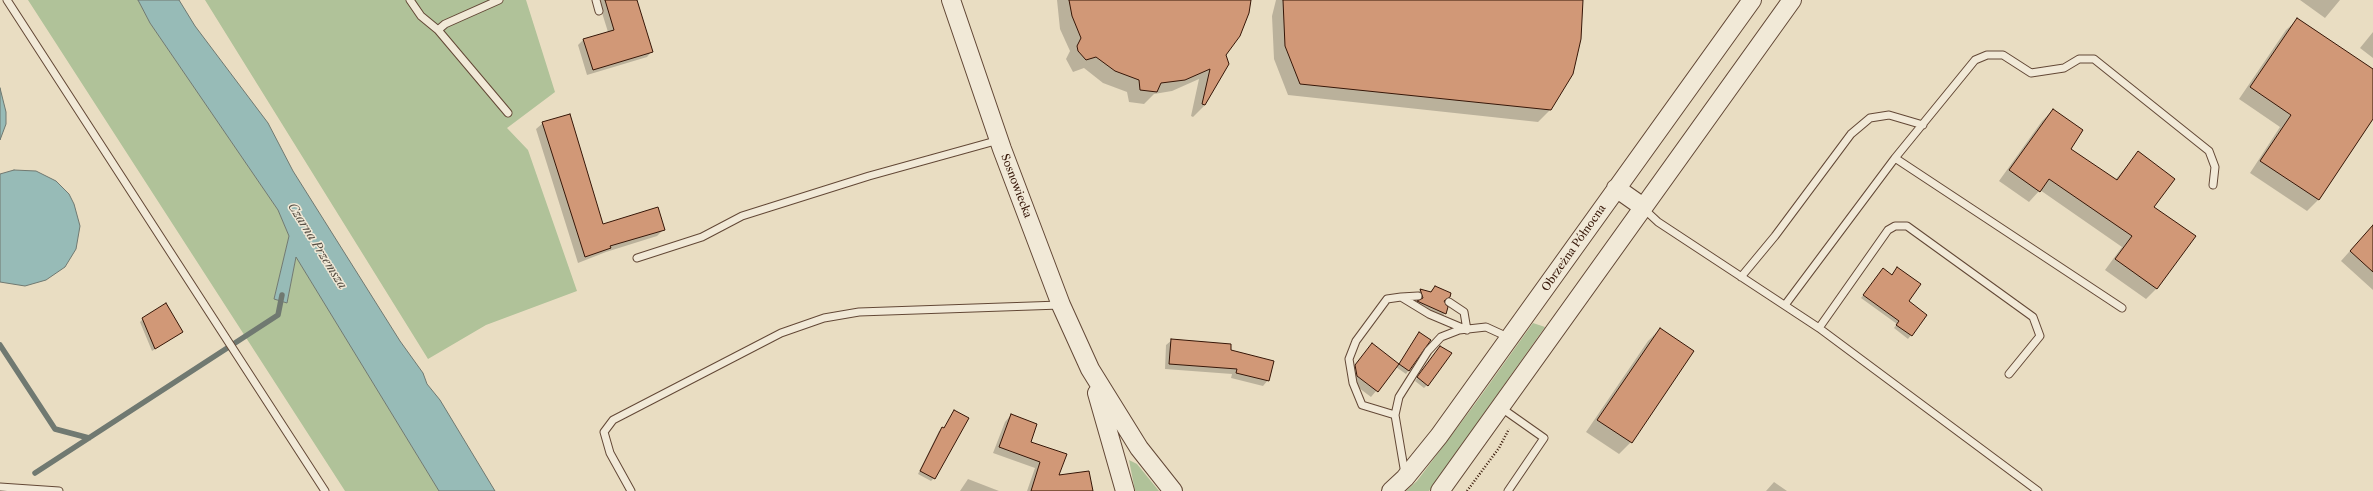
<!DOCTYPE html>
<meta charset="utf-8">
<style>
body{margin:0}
canvas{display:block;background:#e9ddc2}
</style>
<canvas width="2373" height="491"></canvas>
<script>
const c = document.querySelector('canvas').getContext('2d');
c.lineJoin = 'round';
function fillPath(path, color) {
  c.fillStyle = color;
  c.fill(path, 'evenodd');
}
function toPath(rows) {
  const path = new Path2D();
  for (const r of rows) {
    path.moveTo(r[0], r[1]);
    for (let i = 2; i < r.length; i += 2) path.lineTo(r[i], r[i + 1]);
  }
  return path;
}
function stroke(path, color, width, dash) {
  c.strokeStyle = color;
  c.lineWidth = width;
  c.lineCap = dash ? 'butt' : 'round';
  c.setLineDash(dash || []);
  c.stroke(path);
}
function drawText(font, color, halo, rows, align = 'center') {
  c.font = font + ' "Libre Caslon Text",serif';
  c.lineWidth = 3;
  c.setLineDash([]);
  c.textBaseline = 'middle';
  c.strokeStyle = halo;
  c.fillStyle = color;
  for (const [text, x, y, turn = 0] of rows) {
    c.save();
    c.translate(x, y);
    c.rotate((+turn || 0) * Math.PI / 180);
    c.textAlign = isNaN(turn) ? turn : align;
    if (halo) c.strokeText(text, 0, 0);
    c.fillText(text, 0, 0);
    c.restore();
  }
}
const green = toPath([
 [28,0,138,0,150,23,278,210,289,236,274,299,287,303,296,257,439,491,345,491],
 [205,0,526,0,555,92,507,128,528,150,577,291,486,325,428,359],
 [1533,323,1545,327,1429,491,1406,491,1417,481,1475,404],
 [1129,460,1137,464,1159,491,1135,491]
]);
const water = toPath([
 [138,0,179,0,195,26,268,123,293,171,400,341,423,373,427,384,440,400,495,491,439,491,296,257,287,303,274,299,289,236,278,210,150,23,138,0],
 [0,88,6,112,6,124,0,140,0,88],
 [14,170,36,171,56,181,69,194,74,204,80,226,76,249,65,267,46,280,25,286,0,282,0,174,14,170]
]);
const shadow = toPath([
 [598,0,636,0,652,51,647,57,587,75,578,45,583,40,608,32],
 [1057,0,1250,0,1205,105,1193,117,1191,116,1199,79,1172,91,1154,94,1144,104,1129,102,1127,92,1103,83,1084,68,1073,72,1066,59,1070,51,1060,29],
 [1276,0,1581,0,1551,109,1538,122,1288,95,1274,59,1272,16],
 [2300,0,2340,0,2325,18],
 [2298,19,2373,70,2373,117,2318,200,2307,211,2250,173,2280,127,2239,99,2286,30],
 [2373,32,2373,58,2360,48],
 [2053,110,2069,149,2115,180,2138,153,2153,207,2157,288,2146,299,2105,270,2122,247,2040,190,2029,202,1999,181,2042,121],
 [543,123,603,225,664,229,657,236,606,252,578,263,536,129],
 [2373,239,2373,290,2341,261,2357,243],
 [1883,269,1891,275,1895,271,1907,302,1926,316,1908,339,1894,328,1897,324,1861,298],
 [1435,287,1449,297,1444,302,1445,313,1439,320,1412,308,1416,303,1414,296,1420,290,1430,292],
 [143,319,182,332,152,351,140,322],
 [1660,329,1631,442,1619,454,1586,432,1648,341],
 [1419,334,1430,341,1406,374,1396,367,1371,397,1351,382,1349,372,1372,345,1398,365],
 [1172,340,1230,351,1268,380,1263,386,1231,378,1232,374,1165,369,1166,345],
 [1440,347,1427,385,1424,388,1415,381],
 [955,411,934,478,931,481,918,474,939,431,943,429],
 [1011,415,1029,443,1057,476,1092,491,1027,491,1035,468,993,453,1005,422],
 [968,479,999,491,960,491],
 [1774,482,1787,491,1766,491]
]);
const stream = toPath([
 [0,345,55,429,89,438],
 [35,473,278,315,282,295]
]);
const building = toPath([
 [605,0,637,0,653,52,593,70,583,39,614,30,605,0],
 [1069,0,1251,0,1249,13,1240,36,1226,55,1229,64,1205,105,1202,104,1210,69,1185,80,1161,83,1157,92,1140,90,1139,80,1115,71,1096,57,1086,60,1078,51,1077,46,1081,38,1072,16,1069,0],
 [1283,0,1583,0,1581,39,1573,74,1551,110,1300,84,1285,46,1283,0],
 [2297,18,2373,69,2373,119,2319,200,2260,161,2291,115,2250,87,2297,18],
 [2053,109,2083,130,2071,149,2117,180,2138,151,2175,179,2154,207,2196,236,2157,289,2115,259,2132,236,2049,179,2040,192,2009,170,2053,109],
 [570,114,603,224,658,207,665,230,610,246,611,248,585,257,542,122,570,114],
 [2373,225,2373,272,2350,251,2373,225],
 [1897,267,1921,284,1909,301,1927,315,1912,336,1896,325,1899,321,1863,295,1883,268,1892,275,1897,267],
 [1435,286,1451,293,1450,297,1444,301,1448,307,1446,314,1417,301,1423,298,1420,289,1431,292,1435,286],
 [166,303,183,332,155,349,142,318,166,303],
 [1660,328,1694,351,1632,443,1597,420,1660,328],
 [1419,332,1431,340,1409,371,1399,364,1419,332],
 [1171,339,1231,344,1231,350,1274,361,1269,381,1236,373,1237,369,1169,364,1171,339],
 [1372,343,1399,364,1378,392,1357,376,1355,365,1372,343],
 [1440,346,1452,353,1428,386,1417,377,1440,346],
 [954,410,969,418,935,479,920,471,942,427,944,428,954,410],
 [1011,414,1037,424,1031,442,1067,454,1059,475,1089,471,1093,491,1031,491,1040,462,999,447,1011,414]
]);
const path = toPath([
 [1467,491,1499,448,1509,429]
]);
const service = toPath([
 [7,0,325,491],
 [410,0,421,16,438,30,508,113],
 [596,0,599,11],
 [438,30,445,24,499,0],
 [1895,158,2122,308],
 [1643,208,1658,222,1819,328,2038,491],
 [637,258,702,237,742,216,869,176,999,140],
 [1741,277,1775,236,1851,134,1870,118,1889,115,1923,125],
 [1401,297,1418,296],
 [1449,302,1464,312,1467,330],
 [1785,305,1895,158,1975,60,1987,55,2003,55,2031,73,2064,68,2079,59,2094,59,2209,151,2215,167,2213,185],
 [1819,328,1888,230,1895,226,1907,226,2033,317,2040,336,2009,374],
 [1500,407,1544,438,1508,491],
 [1395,415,1362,405,1353,383,1349,359,1356,341,1387,299,1401,297,1429,314,1467,330],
 [1405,474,1395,415,1399,397,1428,351,1441,337,1459,330,1486,327,1510,338],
 [0,487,59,491],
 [631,491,610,453,604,432,613,420,781,333,824,318,859,312,1060,305]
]);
const tertiary = toPath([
 [951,0,1002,149,1061,305,1090,369,1139,448,1173,491],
 [1616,188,1643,207],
 [1097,393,1125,491],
 [1391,491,1405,478,1439,436,1752,0],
 [1440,491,1792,0]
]);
const streetNames = [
 ["Sosnowiecka",1016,186,69],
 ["Obrzeżna Północna",1574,248,-55]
];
const waterNames = [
 ["Czarna Przemsza",317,246,58]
];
fillPath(green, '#b0c299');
fillPath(water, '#97bbb7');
stroke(water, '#707971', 1);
fillPath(shadow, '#0003');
stroke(stream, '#707971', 5.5);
fillPath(building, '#d19877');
stroke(building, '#361607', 1);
stroke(service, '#634836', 9);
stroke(tertiary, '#634836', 20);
stroke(path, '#361607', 2.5, [1, 2]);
stroke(service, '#f1e9d7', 7);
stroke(tertiary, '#f1e9d7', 18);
drawText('11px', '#361607', '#f1e9d7', streetNames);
drawText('italic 12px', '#585045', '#f1e9d7', waterNames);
</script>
